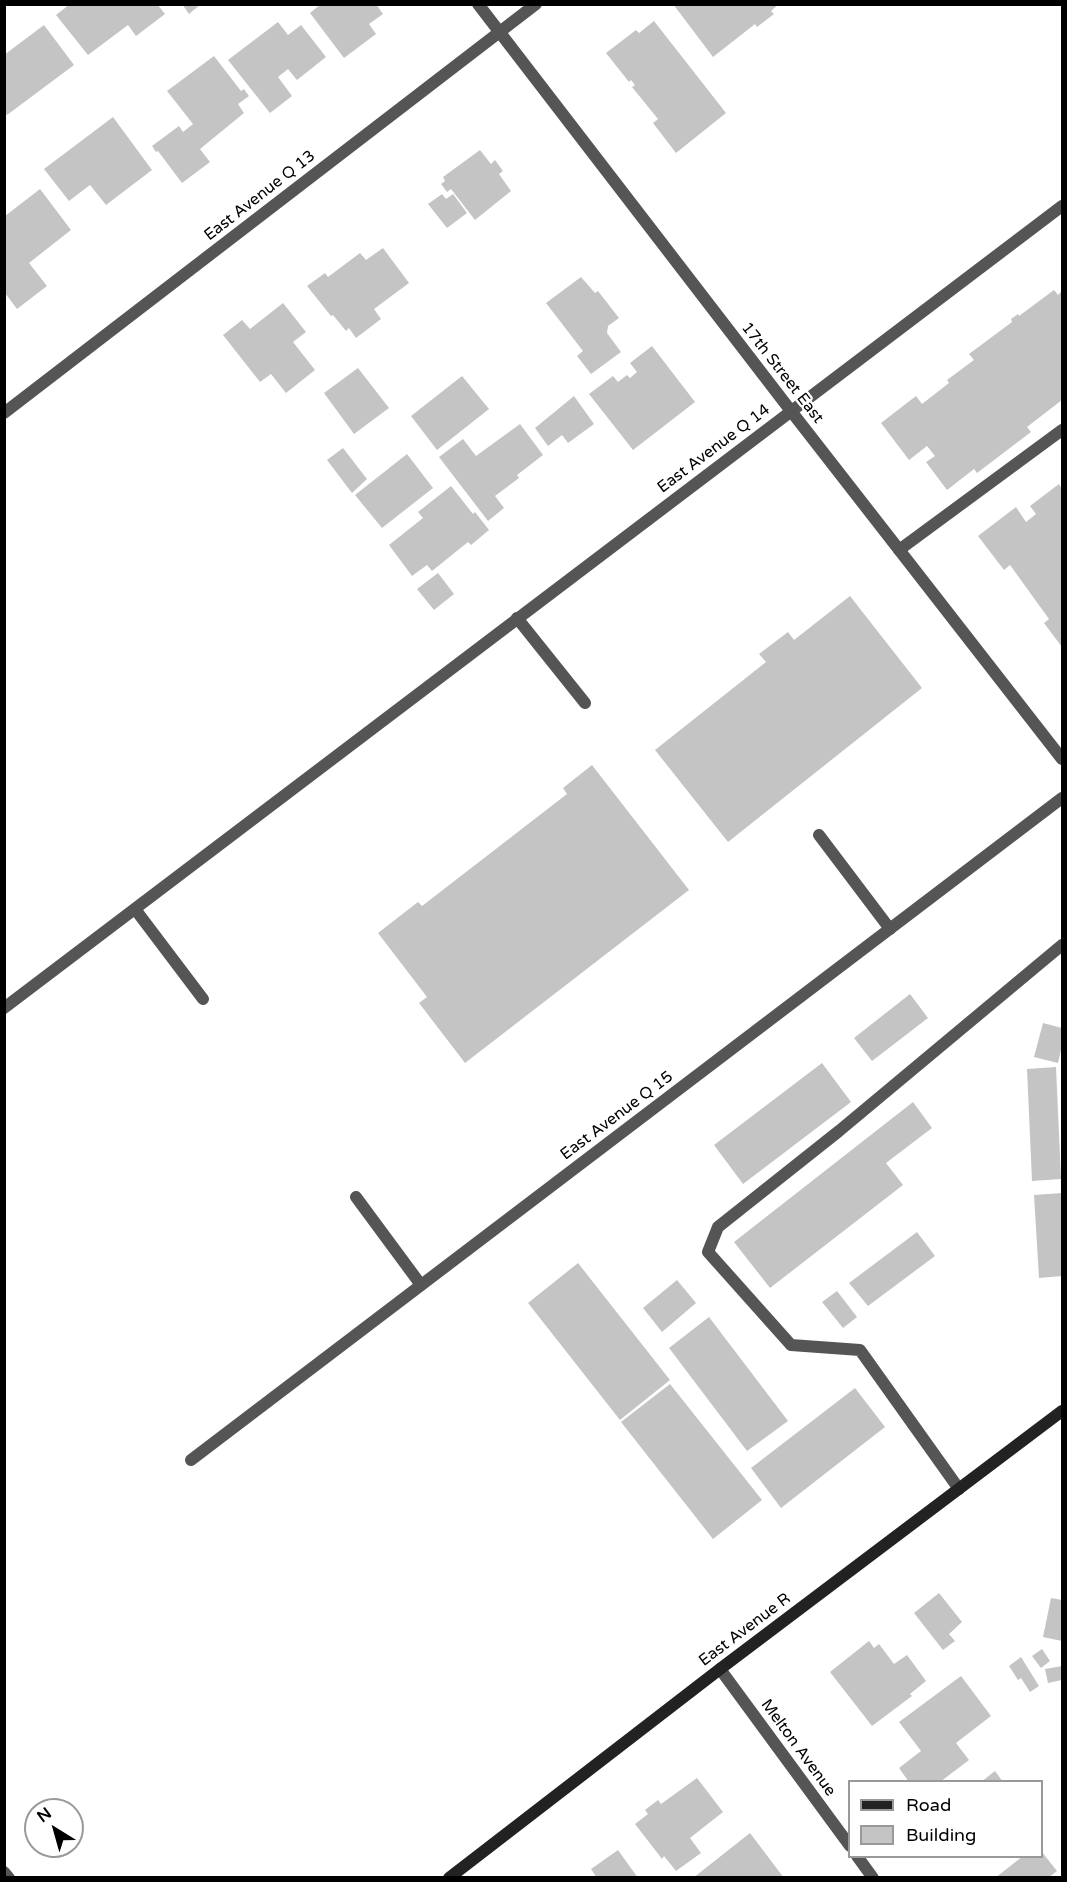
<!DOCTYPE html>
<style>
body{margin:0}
#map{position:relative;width:1067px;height:1882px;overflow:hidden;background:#fff;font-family:"Varela Round",sans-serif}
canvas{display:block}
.frame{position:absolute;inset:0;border:6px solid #000;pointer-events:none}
.legend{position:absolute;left:848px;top:1780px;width:195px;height:78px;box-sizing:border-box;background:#fff;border:2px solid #999;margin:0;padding:8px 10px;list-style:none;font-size:18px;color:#000}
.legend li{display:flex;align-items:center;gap:12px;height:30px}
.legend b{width:30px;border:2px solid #999}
.north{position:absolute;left:24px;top:1798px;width:60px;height:60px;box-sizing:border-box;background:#fff;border:2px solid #999;border-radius:50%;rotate:323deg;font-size:16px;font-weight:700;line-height:24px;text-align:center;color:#000}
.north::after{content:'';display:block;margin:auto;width:21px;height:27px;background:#000;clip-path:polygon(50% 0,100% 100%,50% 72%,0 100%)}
</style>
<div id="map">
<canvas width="1067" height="1882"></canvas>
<div class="frame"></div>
<ul class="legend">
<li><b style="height:8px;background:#222"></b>Road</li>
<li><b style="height:16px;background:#c4c4c4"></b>Building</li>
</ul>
<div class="north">N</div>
</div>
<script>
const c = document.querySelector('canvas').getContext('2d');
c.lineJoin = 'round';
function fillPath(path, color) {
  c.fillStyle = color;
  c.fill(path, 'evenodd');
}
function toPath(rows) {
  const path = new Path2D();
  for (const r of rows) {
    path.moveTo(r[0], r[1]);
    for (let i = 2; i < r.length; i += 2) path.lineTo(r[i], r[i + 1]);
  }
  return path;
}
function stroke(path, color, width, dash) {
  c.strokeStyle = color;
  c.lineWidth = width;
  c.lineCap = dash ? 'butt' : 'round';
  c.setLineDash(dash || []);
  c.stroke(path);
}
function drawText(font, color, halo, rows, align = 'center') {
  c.font = font + ' "Varela Round",sans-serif';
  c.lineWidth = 4.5;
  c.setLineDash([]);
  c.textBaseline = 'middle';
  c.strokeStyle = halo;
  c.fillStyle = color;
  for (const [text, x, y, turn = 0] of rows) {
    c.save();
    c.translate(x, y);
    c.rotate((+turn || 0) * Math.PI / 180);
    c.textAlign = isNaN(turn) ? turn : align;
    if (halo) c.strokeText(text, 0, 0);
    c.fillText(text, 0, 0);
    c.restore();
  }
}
const building = toPath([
 [70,4,157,4,165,14,136,36,128,25,88,55,56,15],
 [182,4,201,4,189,14],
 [321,4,376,4,383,14,369,24,376,34,344,58,310,13],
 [673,4,779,4,771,11,774,14,757,27,755,24,713,57],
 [654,21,726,113,676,153,653,123,658,119,632,87,635,85,631,80,629,82,606,53,636,30,639,33],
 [278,22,288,35,301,25,326,57,297,80,288,69,278,77,292,96,270,113,228,60],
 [44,25,74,65,7,115,4,112,4,55],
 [214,56,241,91,244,89,249,96,238,104,244,113,200,149,210,162,182,183,158,151,156,152,152,146,179,126,183,132,193,124,167,91],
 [113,117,152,170,106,205,90,185,69,201,44,169],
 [480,150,491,164,495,160,503,171,499,174,511,191,475,220,451,189,447,192,441,184,445,181,443,177],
 [40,189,71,230,29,263,47,286,17,309,5,293,5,216],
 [442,194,446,199,453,194,467,213,447,228,428,204],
 [383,248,409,283,374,309,381,319,356,338,349,328,346,331,333,315,331,316,307,286,325,273,328,277,360,253,366,260],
 [581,277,595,293,598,291,619,318,608,326,607,333,621,352,591,374,577,356,583,351,546,303],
 [1054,290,1058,295,1062,291,1062,400,1027,427,1031,432,977,473,974,469,947,490,926,462,935,456,927,446,909,460,881,423,916,396,922,404,949,383,947,380,974,360,969,354,1012,322,1011,319,1018,314,1019,316],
 [283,303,306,332,293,342,315,370,286,393,271,374,260,382,223,335,242,320,250,329],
 [652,346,695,402,633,450,589,394,613,376,618,382,627,375,630,378,637,372,630,363],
 [358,368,389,408,354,434,324,393],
 [462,376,489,409,437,450,411,416],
 [574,396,594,424,568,443,562,435,548,446,535,428],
 [520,424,543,455,517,475,519,478,495,496,504,508,488,521,439,457,463,439,476,456],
 [343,448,367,479,352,493,327,460],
 [407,454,433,488,382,528,355,495],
 [1059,484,1062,489,1062,647,1044,623,1049,619,1010,565,1004,570,978,536,1016,507,1026,522,1036,514,1030,506],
 [451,486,473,514,475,512,489,530,471,545,468,542,432,571,427,565,412,576,389,545,423,518,418,512],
 [438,573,454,594,434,610,417,589],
 [850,596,922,688,728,842,655,750,766,662,759,654,788,632,794,640],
 [592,765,689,890,465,1063,419,1003,427,997,378,933,418,902,422,906,567,794,563,788],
 [910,994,928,1018,872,1061,854,1038],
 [1043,1023,1062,1028,1062,1045,1058,1063,1034,1057],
 [822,1063,851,1102,743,1184,714,1145],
 [1056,1067,1061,1179,1032,1181,1027,1069],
 [913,1102,932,1128,886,1163,903,1185,770,1288,734,1242],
 [1062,1193,1062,1276,1039,1278,1034,1195],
 [917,1232,935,1256,868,1306,849,1283],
 [578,1263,670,1380,620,1420,528,1303],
 [677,1280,696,1303,662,1332,643,1308],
 [837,1291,857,1317,843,1328,822,1302],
 [709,1317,788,1421,747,1451,669,1348],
 [670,1384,762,1500,713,1539,621,1422],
 [855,1388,885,1427,781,1508,751,1468],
 [939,1593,962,1622,949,1634,955,1641,943,1650,914,1613],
 [1051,1598,1062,1600,1062,1641,1043,1637],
 [869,1641,874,1648,879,1644,894,1664,907,1655,926,1681,910,1694,912,1696,872,1726,830,1672],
 [1042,1649,1050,1661,1041,1668,1032,1656],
 [1021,1657,1039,1686,1030,1692,1021,1678,1018,1680,1009,1666],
 [1062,1666,1062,1680,1048,1683,1045,1669],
 [961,1676,991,1716,956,1743,969,1760,940,1782,909,1782,899,1768,921,1751,899,1722],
 [995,1771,1003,1782,981,1782],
 [697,1778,723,1812,690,1838,701,1853,676,1871,664,1856,662,1859,635,1824,648,1814,645,1810,658,1800,661,1804],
 [750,1833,784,1878,693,1878],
 [618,1850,638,1878,597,1878,591,1869],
 [1042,1852,1057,1871,1048,1878,995,1878,1023,1856,1042,1856]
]);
const lane = toPath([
 [899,550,1062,430],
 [517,618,585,703],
 [819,835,890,929],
 [135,909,203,999],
 [356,1197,421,1285],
 [959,1489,860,1350,791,1345,708,1252,718,1227,839,1131,1062,945],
 [4,1872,9,1878]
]);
const street = toPath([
 [478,4,791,411,1062,759],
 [4,413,536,4],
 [4,1008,1062,206],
 [191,1460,1062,798],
 [720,1669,850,1846],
 [857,1856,873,1878]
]);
const secondary = toPath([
 [449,1878,720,1669,1062,1411]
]);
const streetNames = [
 ["East Avenue Q 13",260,196,-38],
 ["17th Street East",782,373,52],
 ["East Avenue Q 14",714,449,-37],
 ["East Avenue Q 15",617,1116,-37],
 ["East Avenue R",745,1630,-37],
 ["Melton Avenue",798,1748,54]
];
fillPath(building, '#c4c4c4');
stroke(lane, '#555', 12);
stroke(street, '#555', 12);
stroke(secondary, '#222', 12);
drawText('16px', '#000', '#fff', streetNames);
</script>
